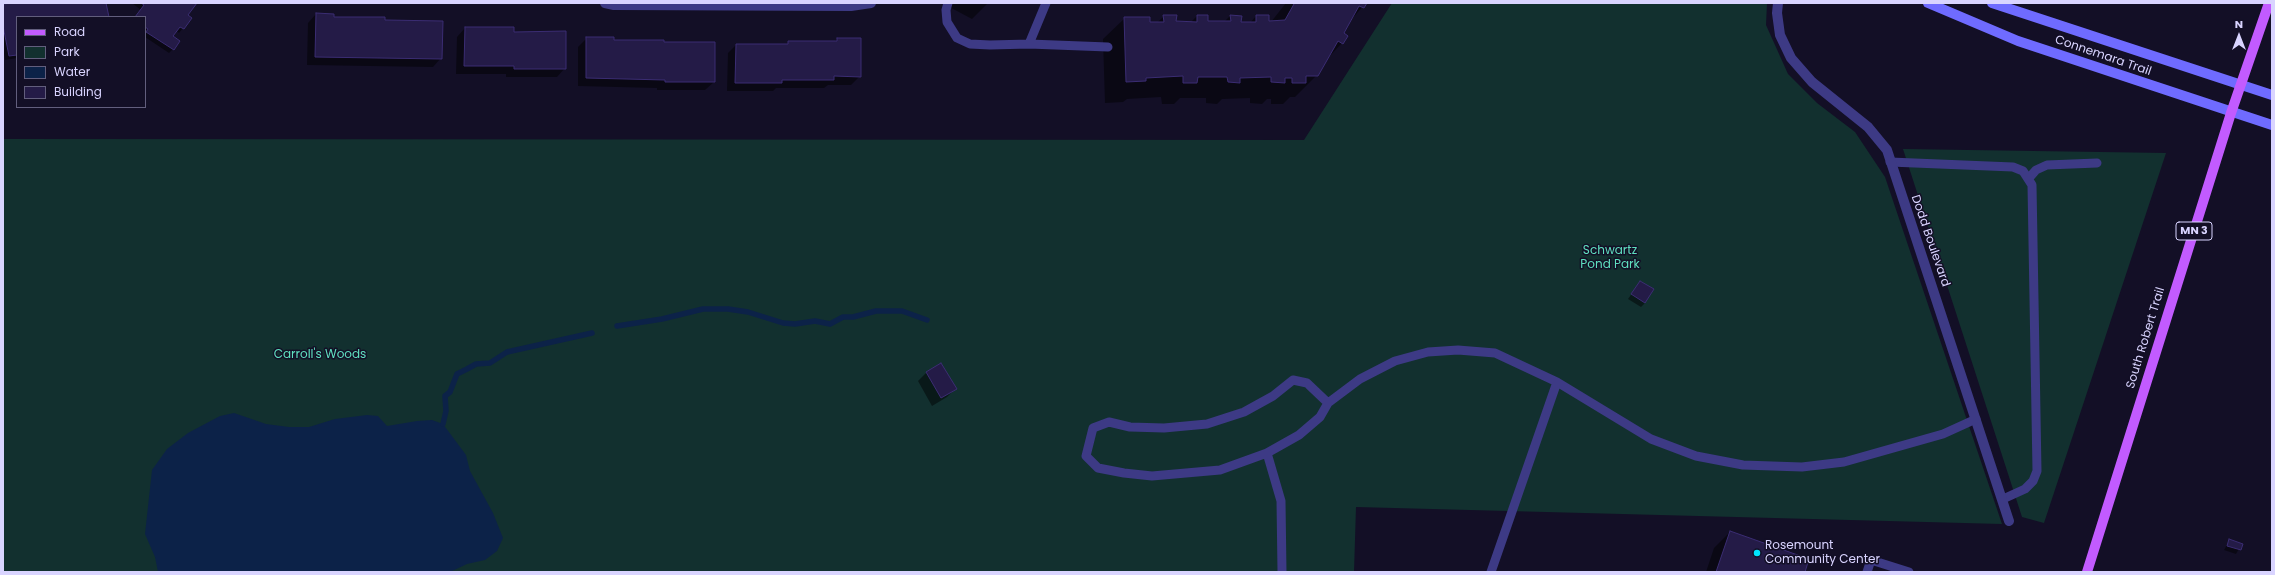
<!DOCTYPE html>
<style>
body{margin:0}
#map{position:relative;width:2275px;height:575px;overflow:hidden;background:#130f26;font-family:Poppins,sans-serif}
canvas{display:block}
.frame{position:absolute;inset:0;border:4px solid #d9d4ff;pointer-events:none}
.legend{position:absolute;left:16px;top:16px;width:130px;height:92px;box-sizing:border-box;background:#130f26;border:1px solid #625e7d;margin:0;padding:5px 7px;list-style:none;font-size:12px;color:#d9d4ff}
.legend li{display:flex;align-items:center;gap:8px;height:20px}
.legend b{width:20px;border:1px solid #625e7d}
.north{position:absolute;left:2219px;top:16px;width:40px;height:40px;-webkit-text-stroke:3px #130f26;paint-order:stroke;rotate:0deg;font-size:11px;font-weight:700;line-height:16px;text-align:center;color:#d9d4ff}
.north::after{content:'';display:block;margin:auto;width:14px;height:18px;background:#d9d4ff;clip-path:polygon(50% 0,100% 100%,50% 72%,0 100%)}
</style>
<div id="map">
<canvas width="2275" height="575"></canvas>
<div class="frame"></div>
<ul class="legend">
<li><b style="height:5px;background:#c25bff"></b>Road</li>
<li><b style="height:11px;background:#12302f"></b>Park</li>
<li><b style="height:11px;background:#0c2248"></b>Water</li>
<li><b style="height:11px;background:#241b47"></b>Building</li>
</ul>
<div class="north">N</div>
</div>
<script>
const c = document.querySelector('canvas').getContext('2d');
c.lineJoin = 'round';
function fillPath(path, color) {
  c.fillStyle = color;
  c.fill(path, 'evenodd');
}
function toPath(rows) {
  const path = new Path2D();
  for (const r of rows) {
    path.moveTo(r[0], r[1]);
    for (let i = 2; i < r.length; i += 2) path.lineTo(r[i], r[i + 1]);
  }
  return path;
}
function stroke(path, color, width, dash) {
  c.strokeStyle = color;
  c.lineWidth = width;
  c.lineCap = dash ? 'butt' : 'round';
  c.setLineDash(dash || []);
  c.stroke(path);
}
function drawText(font, color, halo, rows, align = 'center') {
  c.font = font + ' Poppins,sans-serif';
  c.lineWidth = 3;
  c.setLineDash([]);
  c.textBaseline = 'middle';
  c.strokeStyle = halo;
  c.fillStyle = color;
  for (const [text, x, y, turn = 0] of rows) {
    c.save();
    c.translate(x, y);
    c.rotate((+turn || 0) * Math.PI / 180);
    c.textAlign = isNaN(turn) ? turn : align;
    if (halo) c.strokeText(text, 0, 0);
    c.fillText(text, 0, 0);
    c.restore();
  }
}
const green = toPath([
 [1392,3,1767,3,1766,25,1788,74,1817,103,1855,132,1885,177,2002,524,1356,507,1354,572,3,572,3,139,1304,140],
 [1903,149,2166,153,2044,523,2022,517]
]);
const water = toPath([
 [234,413,266,424,289,427,309,427,335,419,367,415,378,416,387,426,417,421,432,420,443,424,466,455,470,471,493,513,503,538,497,551,485,560,467,564,450,572,158,572,155,557,145,534,152,470,167,449,188,433,220,416]
]);
const shadow = toPath([
 [12,3,105,3,108,17,17,17,17,58,5,60,3,47,3,5],
 [132,3,196,3,187,15,191,18,179,33,176,30,172,36,173,49,169,53,145,37,145,17,135,17,141,10],
 [942,3,988,3,972,19],
 [1286,3,1366,3,1350,21,1342,34,1342,43,1327,59,1317,75,1295,97,1290,97,1283,104,1271,104,1271,99,1267,99,1262,104,1250,103,1250,98,1222,99,1217,104,1206,103,1206,98,1180,98,1174,104,1162,104,1161,97,1127,99,1123,102,1105,103,1103,39,1125,18,1149,23,1157,23,1164,16,1175,22,1190,23,1197,16,1207,16,1206,22,1224,22,1230,16,1240,23,1250,23,1256,16,1271,22],
 [316,14,333,18,384,21,441,58,433,67,307,65,308,23],
 [465,28,565,68,557,77,506,77,506,74,456,74,457,37],
 [587,38,663,43,714,82,705,90,657,90,657,88,578,86,578,47],
 [837,39,860,39,860,76,851,85,828,85,824,88,776,88,773,91,727,91,728,53,736,45,785,45,789,42,834,42],
 [1640,282,1645,303,1641,307,1628,299],
 [941,364,955,389,947,397,932,406,918,381,926,373],
 [1730,532,1803,572,1706,572,1714,548],
 [2230,540,2241,545,2236,554,2224,550]
]);
const stream = toPath([
 [617,326,662,319,703,309,728,309,748,312,783,323,795,324,815,321,830,324,843,317,853,317,876,311,902,311,927,320],
 [443,424,446,411,445,396,450,392,457,374,467,369,476,364,490,363,507,352,592,333]
]);
const building = toPath([
 [12,3,106,3,109,17,17,17,17,55,9,56,3,26,3,4,12,3],
 [141,3,197,3,188,15,192,18,184,29,180,27,173,36,180,41,174,50,146,32,148,29,145,27,145,17,135,17,144,5,141,3],
 [1292,3,1367,3,1364,8,1359,6,1344,33,1348,36,1343,44,1338,41,1318,76,1306,76,1306,83,1292,83,1292,78,1285,78,1285,83,1271,82,1271,77,1240,78,1240,83,1228,82,1227,77,1198,77,1197,83,1183,83,1183,76,1146,78,1146,81,1126,82,1124,17,1150,17,1150,22,1164,22,1163,15,1177,15,1176,21,1197,22,1197,15,1208,15,1208,21,1231,21,1230,15,1242,16,1241,22,1256,22,1256,15,1269,15,1269,21,1285,20,1294,4,1292,3],
 [316,13,334,14,334,17,385,17,385,20,443,21,442,59,315,57,316,13],
 [465,27,514,27,514,32,566,31,566,69,514,69,514,66,464,66,465,27],
 [586,37,614,37,614,40,664,40,664,42,715,42,715,82,665,82,665,80,586,78,586,37],
 [837,38,861,38,861,77,834,76,834,80,782,80,782,83,735,83,736,44,788,44,788,41,837,41,837,38],
 [1640,281,1654,289,1645,303,1631,294,1640,281],
 [941,363,957,389,941,398,926,372,941,363],
 [1730,531,1809,559,1805,572,1716,572,1730,531],
 [2229,539,2243,544,2241,550,2227,546,2229,539]
]);
const lane = toPath([
 [948,3,946,10,947,22,957,38,970,44,990,45,1029,44,1046,3],
 [1029,44,1108,47],
 [1890,162,2013,167,2023,171,2032,185,2037,471,2033,481,2025,489,2003,499],
 [2029,178,2036,170,2047,165,2097,163],
 [1328,403,1307,383,1293,380,1273,396,1244,412,1207,424,1164,428,1130,427,1109,422,1093,428,1086,456,1098,468,1124,473,1152,476,1220,470,1267,453,1299,435,1320,417,1328,403,1360,379,1395,361,1428,352,1458,350,1495,353,1557,382,1651,439,1696,456,1743,465,1802,467,1844,462,1943,434,1976,419],
 [1267,453,1281,501,1282,572],
 [1491,572,1557,382],
 [1867,572,1871,560,1909,572]
]);
const street = toPath([
 [605,3,614,5,851,6,871,3],
 [1778,3,1777,13,1780,35,1791,58,1812,82,1868,127,1887,150,2009,521]
]);
const secondary = toPath([
 [1928,3,2018,41,2272,125],
 [1992,3,2272,95]
]);
const primary = toPath([
 [2087,572,2231,113,2269,3]
]);
const markers = [
 [1757,553,4,"#00e5ff"]
];
const shields = [
 [2194,231,36]
];
const shieldNames = [
 ["MN 3",2194,231]
];
const streetNames = [
 ["Connemara Trail",2103,56,19],
 ["Dodd Boulevard",1930,241,71],
 ["South Robert Trail",2146,338,-73]
];
const parkNames = [
 ["Schwartz",1610,251],
 ["Pond Park",1610,265],
 ["Carroll's Woods",320,355]
];
const poiNames = [
 ["Rosemount",1765,546],
 ["Community Center",1765,560]
];
fillPath(green, '#12302f');
fillPath(water, '#0c2248');
fillPath(shadow, '#0007');
stroke(stream, '#0c2248', 5.5);
fillPath(building, '#241b47');
stroke(building, '#3b2d73', 1);
stroke(lane, '#3d3a85', 9);
stroke(street, '#3d3a85', 10);
stroke(secondary, '#6f6bff', 10);
stroke(primary, '#c25bff', 10);
for (const [x, y, r, color] of markers) {
  const dot = new Path2D();
  dot.arc(x, y, r, 0, 2 * Math.PI);
  c.fillStyle = color;
  c.fill(dot);
  stroke(dot, '#130f26', 1.5);
}
for (const [x, y, w] of shields) {
  const box = new Path2D();
  box.roundRect(x - w / 2, y - 9, w, 18, 3);
  c.fillStyle = '#130f26';
  c.fill(box);
  stroke(box, '#d9d4ff', 1);
}
drawText('bold 11px', '#d9d4ff', null, shieldNames);
drawText('12px', '#d9d4ff', '#130f26', streetNames);
drawText('12px', '#5fe0c0', '#130f26', parkNames);
drawText('12px', '#d9d4ff', '#130f26', poiNames, 'left');
</script>
